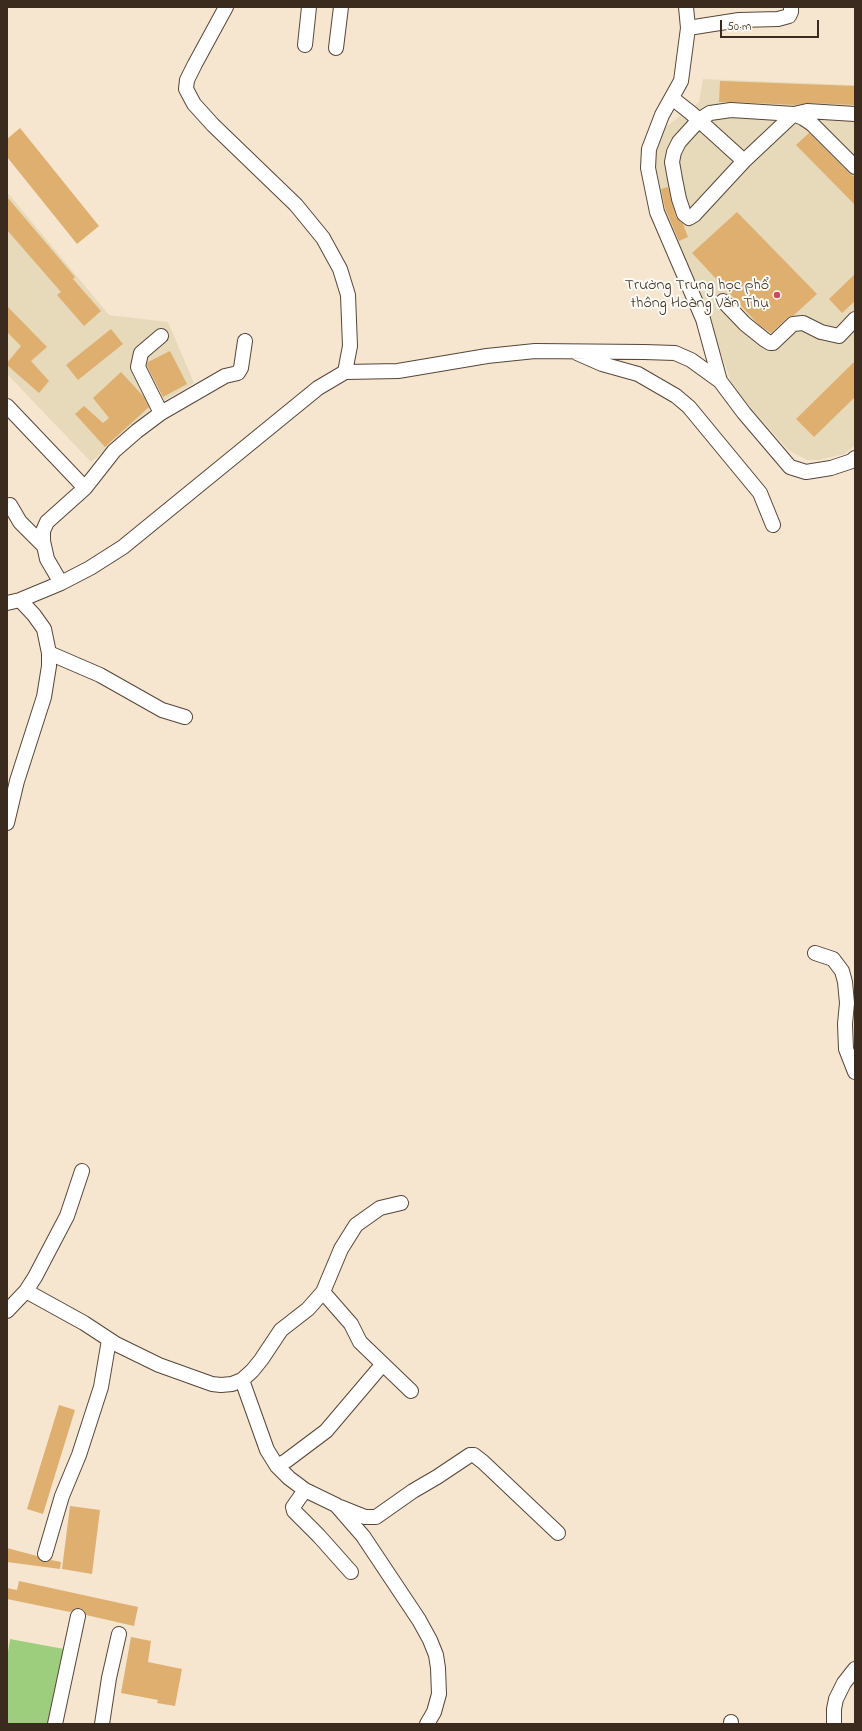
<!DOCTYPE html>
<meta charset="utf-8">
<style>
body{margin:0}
#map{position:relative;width:862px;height:1731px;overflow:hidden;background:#f6e6d0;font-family:"Indie Flower",sans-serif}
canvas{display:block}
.frame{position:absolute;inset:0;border:8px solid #3b2a1e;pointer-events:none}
.scale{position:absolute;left:720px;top:20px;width:99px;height:18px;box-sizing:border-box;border:2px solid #3b2a1e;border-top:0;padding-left:5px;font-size:12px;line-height:14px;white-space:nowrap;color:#3b2a1e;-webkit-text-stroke:3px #fdfcf7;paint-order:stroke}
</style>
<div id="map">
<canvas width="862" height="1731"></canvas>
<div class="frame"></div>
<div class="scale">50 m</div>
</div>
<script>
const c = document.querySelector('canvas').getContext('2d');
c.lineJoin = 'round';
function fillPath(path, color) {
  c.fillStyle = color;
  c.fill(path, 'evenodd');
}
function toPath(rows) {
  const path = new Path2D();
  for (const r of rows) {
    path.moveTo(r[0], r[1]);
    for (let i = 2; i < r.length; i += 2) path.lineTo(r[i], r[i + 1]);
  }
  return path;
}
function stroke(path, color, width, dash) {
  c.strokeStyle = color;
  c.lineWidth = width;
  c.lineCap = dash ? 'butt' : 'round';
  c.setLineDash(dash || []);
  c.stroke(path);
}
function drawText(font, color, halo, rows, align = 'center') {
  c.font = font + ' "Indie Flower",sans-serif';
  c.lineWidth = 4;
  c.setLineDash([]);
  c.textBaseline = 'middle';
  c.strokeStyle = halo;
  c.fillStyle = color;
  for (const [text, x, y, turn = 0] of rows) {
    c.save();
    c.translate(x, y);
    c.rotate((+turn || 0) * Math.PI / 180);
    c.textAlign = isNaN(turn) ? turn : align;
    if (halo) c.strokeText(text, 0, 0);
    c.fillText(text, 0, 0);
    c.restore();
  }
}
const built = toPath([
 [703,79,855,85,855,445,845,454,819,460,807,460,788,450,733,388,712,327,684,263,653,183,653,161,660,131,699,102],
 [7,192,109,315,168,322,194,383,151,409,91,462,7,374]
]);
const green = toPath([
 [10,1639,64,1649,51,1724,7,1724,7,1658]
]);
const building = toPath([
 [720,81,855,86,855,105,808,103,795,105,732,102,719,102],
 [20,128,99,226,77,244,7,157,7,139],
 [809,133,849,173,855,177,855,205,796,145],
 [668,187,676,217,683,224,688,237,679,241,665,208,661,189],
 [7,197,75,277,73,279,101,311,84,326,57,295,61,292,7,230],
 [737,212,817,294,794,315,787,318,771,333,759,325,692,253],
 [855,274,855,301,842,313,829,299],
 [7,306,47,347,31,361,49,381,39,393,7,365,7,363,21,346,7,332],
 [111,329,123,344,78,380,66,365],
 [170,351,187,384,163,397,147,366,148,362],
 [855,361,855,397,814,437,796,419],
 [121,372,144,397,149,407,105,447,75,414,84,406,103,423,109,418,93,398],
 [59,1405,75,1410,43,1514,27,1509],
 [70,1506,100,1510,92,1574,62,1569],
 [7,1548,37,1556,43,1562,51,1560,61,1562,60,1569,7,1562],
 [19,1581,138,1607,134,1626,86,1615,84,1610,80,1608,75,1608,70,1612,7,1599,7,1588,17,1590],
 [131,1637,151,1641,148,1662,182,1669,175,1706,157,1703,158,1700,121,1693]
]);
const minor = toPath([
 [226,7,195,64,187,80,186,89,194,104,213,125,296,205,323,238,340,269,348,295,350,346,345,372],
 [686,7,688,28,681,81,662,115,649,149,648,168,657,212,703,319,720,381],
 [688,28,739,20,778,19,789,16,791,12,791,7],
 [305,45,309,7],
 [336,48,341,7],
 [672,98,691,113,744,161,794,114,803,118,812,124,855,167],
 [744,161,694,215,689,218,684,214,679,199,675,179,672,162,674,152,679,142,699,120,710,113,731,110,794,114,807,111,855,114],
 [723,301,745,324,765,340,770,343,773,343,793,324,803,323,821,332,839,336,855,319],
 [577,353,602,364,638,374,676,396,689,407,760,493,773,525],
 [7,406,85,488],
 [161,413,138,367,141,353,161,336],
 [10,505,20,522,44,546],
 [61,583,47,559,43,541,43,531,47,522,85,488,114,451,137,431,161,413,225,376,238,373,241,368,245,341],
 [7,603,20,600,61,583,90,568,123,547,318,388,345,372,398,371,487,356,535,351,644,352,675,353,691,360,720,381,744,413,790,467,806,472,831,468,852,461,855,458],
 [49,653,100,675,162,710,185,717],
 [7,823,17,781,44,697,49,666,49,653,44,629,34,615,20,600],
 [815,953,833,959,842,971,845,982,847,1003,845,1024,846,1049,855,1072],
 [26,1291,84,1323,116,1344,159,1365,212,1384,221,1385,232,1384,242,1380,252,1371,261,1360,281,1330,308,1309,323,1292,341,1249,356,1225,380,1208,401,1203],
 [323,1292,351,1324,360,1342,411,1391],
 [7,1311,26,1291,35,1277,67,1216,82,1171],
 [242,1380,267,1450,277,1466,289,1478,305,1490,336,1505,363,1536,419,1620,430,1640,436,1655,438,1668,439,1694,434,1712,427,1724],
 [277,1466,286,1461,326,1431,382,1365],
 [305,1490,293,1507,294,1511,319,1536,351,1572],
 [340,1507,365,1517,376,1517,413,1491,437,1477,470,1455,474,1455,483,1462,558,1533],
 [45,1554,62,1496,79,1455,101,1387,109,1340],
 [731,1722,731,1724],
 [55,1724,78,1616],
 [102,1724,109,1678,119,1634],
 [834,1724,834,1709,836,1699,844,1683,855,1669]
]);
const markers = [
 [777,295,4,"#d1495b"]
];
const poiNames = [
 ["Trường Trung học phổ",769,286],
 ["thông Hoàng Văn Thụ",769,304]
];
fillPath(built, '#e7daba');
fillPath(green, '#9dce7d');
fillPath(building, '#dfaf70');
stroke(minor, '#574639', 16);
stroke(minor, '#fff', 14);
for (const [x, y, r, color] of markers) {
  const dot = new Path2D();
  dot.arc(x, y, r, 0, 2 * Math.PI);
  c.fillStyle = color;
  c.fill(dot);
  stroke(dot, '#fdfcf7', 1.5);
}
drawText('16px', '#3b2a1e', '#fdfcf7', poiNames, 'right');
</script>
